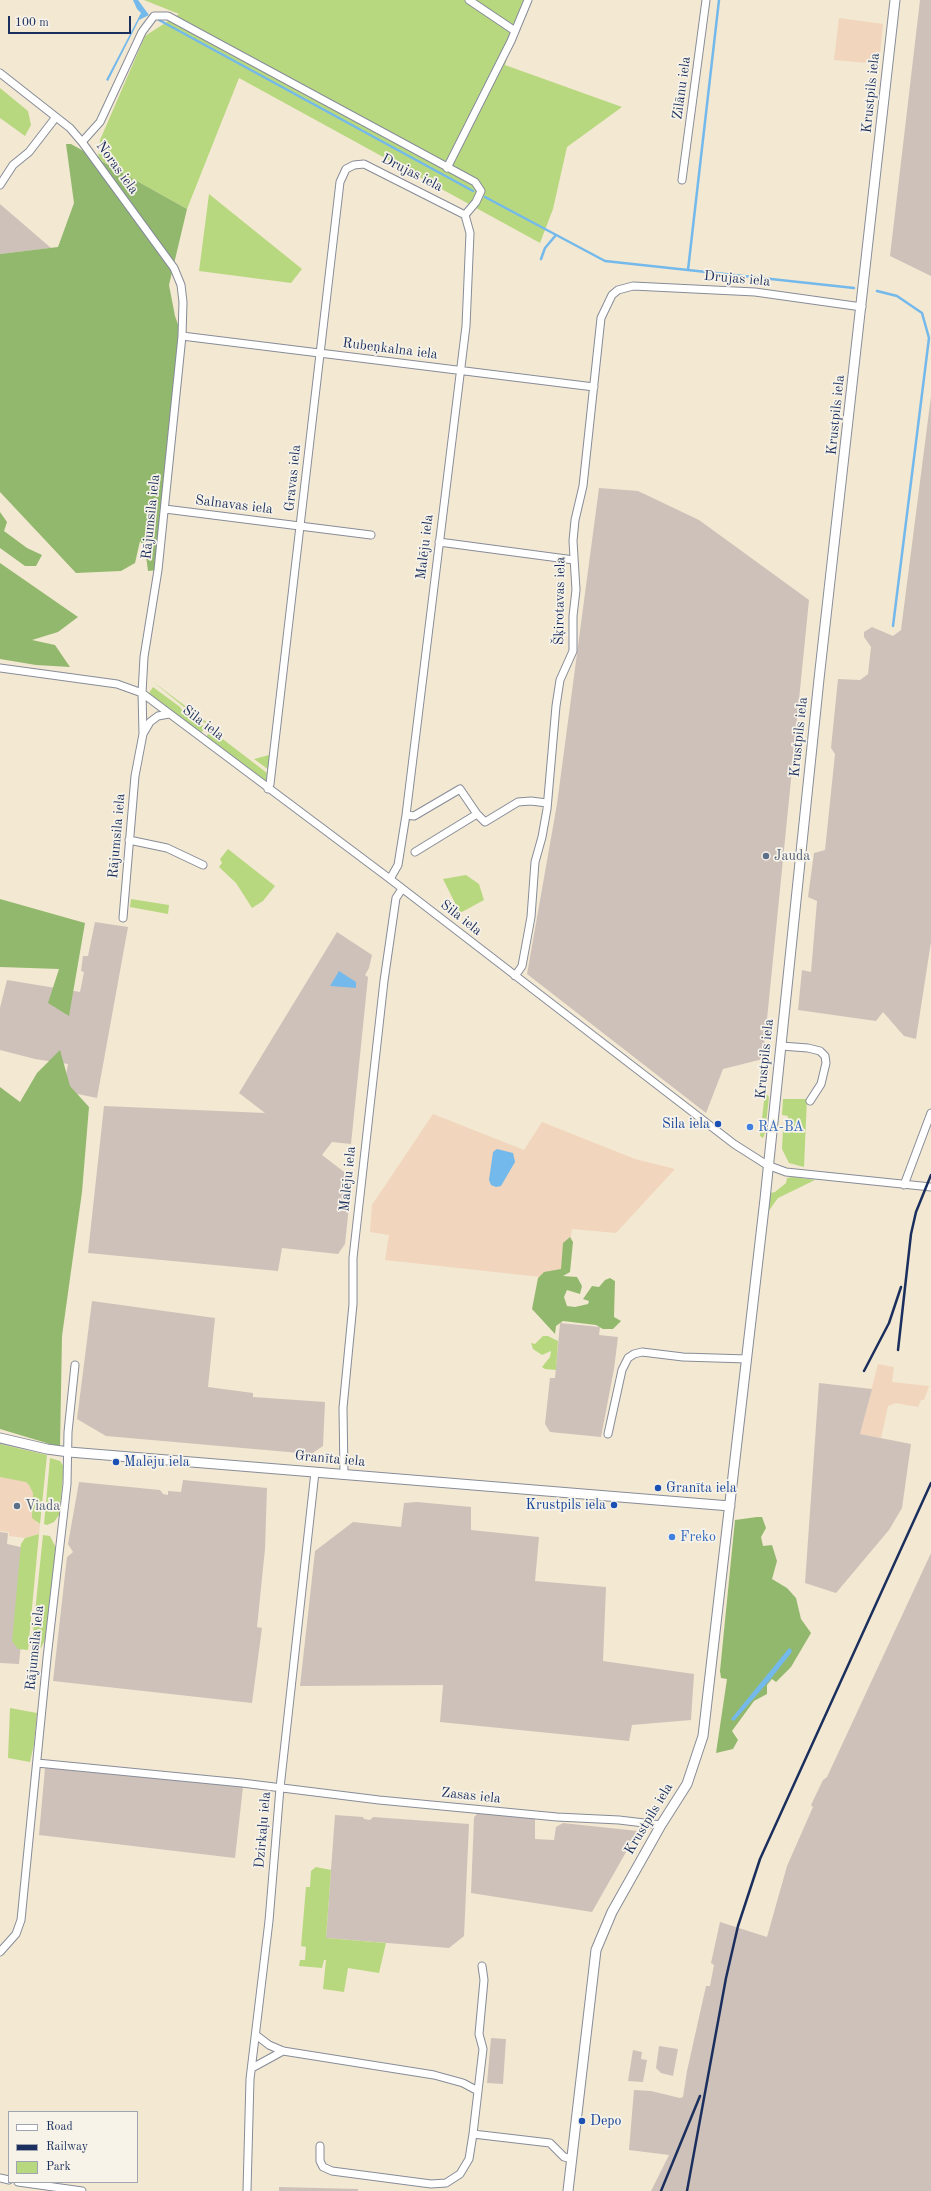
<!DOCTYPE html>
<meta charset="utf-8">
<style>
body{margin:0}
#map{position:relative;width:931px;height:2191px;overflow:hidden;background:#f3e8d2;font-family:"Old Standard TT",serif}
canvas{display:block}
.legend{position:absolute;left:8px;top:2111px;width:130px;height:72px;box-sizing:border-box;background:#f7f3e8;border:1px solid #9fa5b1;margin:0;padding:5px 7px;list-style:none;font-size:12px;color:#1b2f5e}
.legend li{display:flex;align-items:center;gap:8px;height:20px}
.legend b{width:20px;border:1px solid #9fa5b1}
.scale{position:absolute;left:8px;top:16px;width:123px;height:18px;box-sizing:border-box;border:2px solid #1b2f5e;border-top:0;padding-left:5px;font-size:12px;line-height:14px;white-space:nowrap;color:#1b2f5e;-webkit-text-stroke:3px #f7f3e8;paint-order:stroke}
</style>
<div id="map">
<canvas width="931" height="2191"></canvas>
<ul class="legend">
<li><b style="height:5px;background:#fff"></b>Road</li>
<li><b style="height:5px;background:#1b2f5e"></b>Railway</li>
<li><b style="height:11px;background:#b8d880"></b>Park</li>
</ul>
<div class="scale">100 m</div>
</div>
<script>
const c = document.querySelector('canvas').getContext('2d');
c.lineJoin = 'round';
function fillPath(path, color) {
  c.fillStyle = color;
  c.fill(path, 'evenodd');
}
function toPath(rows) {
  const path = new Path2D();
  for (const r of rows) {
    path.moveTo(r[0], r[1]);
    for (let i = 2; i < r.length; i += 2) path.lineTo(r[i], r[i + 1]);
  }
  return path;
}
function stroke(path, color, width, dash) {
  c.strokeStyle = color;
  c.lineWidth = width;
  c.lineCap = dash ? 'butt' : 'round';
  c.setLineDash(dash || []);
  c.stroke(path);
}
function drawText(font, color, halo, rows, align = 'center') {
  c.font = font + ' "Old Standard TT",serif';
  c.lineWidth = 3.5;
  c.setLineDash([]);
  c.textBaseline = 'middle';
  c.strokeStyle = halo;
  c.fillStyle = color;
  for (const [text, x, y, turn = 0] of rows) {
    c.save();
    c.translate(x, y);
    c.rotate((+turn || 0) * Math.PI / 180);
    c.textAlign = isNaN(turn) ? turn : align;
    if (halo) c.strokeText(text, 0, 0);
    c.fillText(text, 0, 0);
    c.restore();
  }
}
const built = toPath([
 [839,18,883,24,879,64,834,60],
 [433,1114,524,1150,542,1122,635,1159,675,1169,616,1233,572,1229,567,1265,550,1278,385,1260,389,1235,370,1232,372,1205],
 [878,1364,894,1367,892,1382,929,1386,924,1400,921,1400,918,1407,896,1403,888,1406,881,1438,860,1434],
 [0,1475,27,1480,35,1491,37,1523,40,1524,39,1534,25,1538,9,1536,9,1532,0,1531]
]);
const industrial = toPath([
 [920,0,931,0,931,276,890,256],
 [0,204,51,248,0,254],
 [931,396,931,942,916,1039,904,1036,883,1012,876,1021,798,1010,802,970,811,972,817,901,808,897,814,853,825,850,835,754,831,748,838,679,860,680,868,674,871,647,864,637,864,632,872,627,893,636,901,630],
 [599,488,638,491,699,520,809,600,763,1059,723,1069,706,1113,527,974,557,804],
 [95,922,128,927,97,1098,63,1091,68,1064,35,1059,0,1050,0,1008,7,980,80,992,84,972,81,971,83,956,88,956],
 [337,932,372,955,369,968,365,975,368,977,351,1144,332,1142,322,1155,352,1178,345,1244,338,1254,282,1248,278,1271,88,1253,104,1106,265,1113,239,1093],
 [92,1301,215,1318,208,1387,253,1393,253,1397,325,1402,323,1446,311,1454,106,1436,77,1419],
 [560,1323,600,1327,599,1335,618,1337,614,1369,601,1437,550,1432,545,1424,550,1378,555,1378],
 [819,1383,872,1389,860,1434,911,1444,902,1508,889,1530,836,1593,805,1583],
 [183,1480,267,1488,265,1549,257,1627,262,1628,252,1703,53,1681,67,1557,73,1552,68,1544,79,1482,160,1490,163,1494,168,1495,168,1491,181,1492],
 [417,1502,471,1507,471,1530,539,1537,535,1581,606,1587,603,1661,694,1674,691,1720,632,1725,629,1741,440,1722,443,1685,300,1686,315,1551,353,1522,401,1527,404,1503],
 [0,1532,8,1533,7,1544,30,1549,19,1664,0,1663],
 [931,1553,931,2191,651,2191,669,2155,629,2150,634,2090,651,2091,680,2098,683,2097,687,2071,706,1986,710,1986,714,1965,711,1963,720,1922,767,1937,787,1866,813,1807,811,1805,823,1780,827,1777],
 [45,1768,243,1787,235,1858,39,1835],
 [478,1813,535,1819,535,1839,554,1840,556,1827,563,1823,638,1831,592,1912,471,1893,474,1817],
 [335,1815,363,1817,364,1819,370,1820,373,1817,469,1824,464,1936,449,1948,326,1938],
 [491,2038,506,2039,503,2084,487,2083],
 [659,2046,678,2049,673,2076,661,2073,656,2068],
 [633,2050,642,2052,641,2059,647,2060,643,2082,628,2081],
 [279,2187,358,2189,358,2191,279,2191]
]);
const green = toPath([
 [144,0,525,0,505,65,622,107,567,147,553,209,540,243,239,78,187,209,98,159,100,140,145,36,179,14],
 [0,88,28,111,31,125,25,136,0,118],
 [209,194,302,269,291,283,199,271],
 [152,681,208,723,207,724,193,716,184,707],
 [153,687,180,707,189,719,206,727,201,733,149,693],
 [211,730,267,773,266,781,206,737],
 [271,755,269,770,254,759,269,755],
 [228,849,275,886,263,901,252,908,236,883,219,867,222,863,220,859],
 [466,875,479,884,484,900,460,913,443,879],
 [131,899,169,905,168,914,130,907],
 [765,1092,769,1097,765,1133,763,1138,760,1136],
 [783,1099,807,1099,804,1167,789,1163,782,1149,783,1129,786,1128,788,1116,782,1115],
 [793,1177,815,1180,778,1198,768,1212,770,1193,775,1192,786,1183,787,1178],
 [543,1336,548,1336,558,1341,556,1370,545,1369,542,1367,550,1357,551,1351,542,1355,533,1349,531,1343,535,1344],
 [0,1444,47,1455,40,1524,32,1518,33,1493,29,1485,26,1482,0,1477],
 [50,1458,60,1461,64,1467,59,1515,54,1522,47,1525,44,1524],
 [39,1534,28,1650,18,1649,12,1641,21,1544,25,1538],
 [43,1535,50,1536,56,1548,45,1640,41,1648,35,1651,31,1651],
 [10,1708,37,1713,34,1744,30,1762,8,1758],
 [316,1867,331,1870,326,1938,386,1943,379,1973,348,1968,344,1992,323,1989,326,1960,324,1960,322,1968,299,1966,300,1960,305,1960,306,1947,301,1946,306,1887,310,1887,311,1871]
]);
const forest = toPath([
 [66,144,71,144,187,209,169,285,175,316,182,336,158,570,148,571,145,548,140,541,135,563,121,571,76,573,0,492,0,254,58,247,74,203],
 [0,512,7,522,4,531,27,548,42,555,36,566,25,566,0,548],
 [0,563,78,617,58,632,32,640,55,645,70,667,36,665,0,659],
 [0,899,85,923,69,1016,48,1003,59,969,0,967],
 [60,1050,70,1086,89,1107,82,1192,62,1336,60,1447,0,1429,0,1087,20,1102,37,1073],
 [570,1237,573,1242,570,1272,563,1276,577,1277,582,1286,580,1294,567,1290,564,1297,567,1306,575,1307,588,1304,589,1301,583,1299,592,1286,599,1287,605,1280,610,1278,615,1281,614,1317,621,1321,613,1329,603,1329,596,1325,563,1321,556,1326,555,1334,532,1309,538,1278,544,1272,561,1269,563,1243],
 [757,1517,762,1517,766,1528,761,1537,763,1546,772,1545,777,1561,772,1579,787,1588,796,1598,801,1619,811,1633,791,1667,776,1682,772,1679,767,1685,767,1694,754,1701,732,1731,738,1740,733,1749,716,1753,727,1679,721,1678,720,1671,735,1520]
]);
const water = toPath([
 [133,0,138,0,149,15,139,20,108,81,106,80,141,13,137,9],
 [339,971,356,982,356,988,330,986],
 [497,1149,513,1153,515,1162,501,1186,496,1187,491,1185,489,1180,493,1152],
 [789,1648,792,1650,791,1653,769,1681,734,1721,731,1719]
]);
const stream = toPath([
 [159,20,473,191],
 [485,197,605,261,854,288],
 [541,259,545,248,556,235],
 [688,270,719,0],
 [877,291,897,296,922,313,929,338,893,626]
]);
const street = toPath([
 [469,0,515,31],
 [0,73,70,128,82,142,174,268,181,285,183,302,182,336,158,570,144,657,142,693,143,734],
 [82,142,100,122,142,32,154,16,168,16,475,182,481,191,476,202,465,215],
 [447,168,511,41,528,0],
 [682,180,706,0],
 [0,185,13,165,29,152,56,117],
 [182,336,594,387],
 [165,509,371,535],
 [439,542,574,560],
 [0,668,117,684,142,693,390,879,734,1144,767,1165,786,1172,931,1187],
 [268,789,270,784,340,182,346,169,354,165,364,164,465,215],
 [406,815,414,816,460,789,477,814,485,822,518,802,531,801,547,803],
 [129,840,167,848,203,865],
 [415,852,477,814],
 [390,879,398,865,406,815,466,326,470,233,465,215],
 [123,918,135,776,143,734,150,722,158,716,169,714],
 [515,976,522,966,531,917,535,862,542,837,547,809,556,706,560,680,573,651,573,616,576,590,573,541,575,520,583,486,601,318,612,295,618,290,633,286,755,292,862,307],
 [781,1046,808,1048,820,1051,825,1056,826,1063,821,1084,810,1101],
 [904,1185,931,1113],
 [608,1434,622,1370,628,1358,634,1354,642,1352,683,1357,747,1359],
 [344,1475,343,1408,353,1304,353,1258,384,981,396,898,402,889],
 [37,1763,242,1783,379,1800,557,1817,619,1820,661,1825],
 [0,1952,16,1934,21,1920,47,1658,67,1484,68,1432,75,1365],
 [256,2035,269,2045,283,2051,434,2075,463,2083,478,2091,473,2134,550,2143,564,2157,572,2159],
 [252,2068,283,2051],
 [478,2091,483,2049,479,2034,484,1980,482,1966],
 [320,2146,320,2161,323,2167,332,2171,431,2184,446,2183,460,2174,469,2159,473,2134],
 [0,2178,9,2180],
 [18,2182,82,2191],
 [247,2191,250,2079,269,1921,280,1788,315,1472]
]);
const secondary = toPath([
 [0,1438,47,1449,69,1452,730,1506],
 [568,2191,596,1950,612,1912,661,1825,687,1784,703,1736,765,1199,819,679,895,0]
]);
const rail = toPath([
 [898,1350,911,1234,916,1212,931,1175],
 [864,1371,889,1323,901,1287],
 [661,2191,700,2096],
 [687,2191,726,1978,738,1926,760,1859,931,1483]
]);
const markers = [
 [766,856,4,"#5c6f8a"],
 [718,1124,4,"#1a4fb4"],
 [750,1127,4,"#3f7fe0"],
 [116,1462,4,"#1a4fb4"],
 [658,1488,4,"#1a4fb4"],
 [614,1505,4,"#1a4fb4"],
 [17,1506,4,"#5c6f8a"],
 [672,1537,4,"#3f7fe0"],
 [582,2121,4,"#1a4fb4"]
];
const streetNames = [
 ["Zilānu iela",682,88,-82],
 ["Krustpils iela",871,93,-84],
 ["Noras iela",117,168,54],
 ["Drujas iela",412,173,27],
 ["Drujas iela",737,279,5],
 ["Rubeņkalna iela",390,349,7],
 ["Krustpils iela",836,415,-84],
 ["Gravas iela",293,478,-84],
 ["Salnavas iela",234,505,7],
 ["Rājumsila iela",151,517,-84],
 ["Malēju iela",425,547,-83],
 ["Šķirotavas iela",560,601,-89],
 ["Sila iela",203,723,37],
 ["Krustpils iela",799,737,-84],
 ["Rājumsila iela",117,836,-85],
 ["Sila iela",461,918,38],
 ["Krustpils iela",765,1059,-84],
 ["Malēju iela",348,1179,-84],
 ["Granīta iela",330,1459,5],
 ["Rājumsila iela",35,1648,-84],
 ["Zasas iela",471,1796,6],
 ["Krustpils iela",649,1819,-59],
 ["Dzirkaļu iela",263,1830,-85]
];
const serviceNames = [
 ["Jauda",774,856],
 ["Viada",25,1506]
];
const transitNames = [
 ["Sila iela",710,1124,"right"],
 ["Malēju iela",124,1462],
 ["Granīta iela",666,1488],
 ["Krustpils iela",606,1505,"right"],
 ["Depo",590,2121]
];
const shopNames = [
 ["RA-BA",758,1127],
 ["Freko",680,1537]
];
fillPath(built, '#f1d5bd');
fillPath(industrial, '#cec1ba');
fillPath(green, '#b8d880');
fillPath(forest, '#92b86e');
fillPath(water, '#74b9eb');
stroke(stream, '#74b9eb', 2.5);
stroke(street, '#878c98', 9);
stroke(secondary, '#878c98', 11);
stroke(street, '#fff', 7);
stroke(secondary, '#fff', 9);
stroke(rail, '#1b2f5e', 2.5);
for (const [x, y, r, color] of markers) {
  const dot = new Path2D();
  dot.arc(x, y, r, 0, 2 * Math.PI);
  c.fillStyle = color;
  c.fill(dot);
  stroke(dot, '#f7f3e8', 1.5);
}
drawText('14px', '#1b2f5e', '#f7f3e8', streetNames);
drawText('14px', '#4e5e75', '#f7f3e8', serviceNames, 'left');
drawText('14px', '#164399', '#f7f3e8', transitNames, 'left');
drawText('14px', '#366cbe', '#f7f3e8', shopNames, 'left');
</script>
